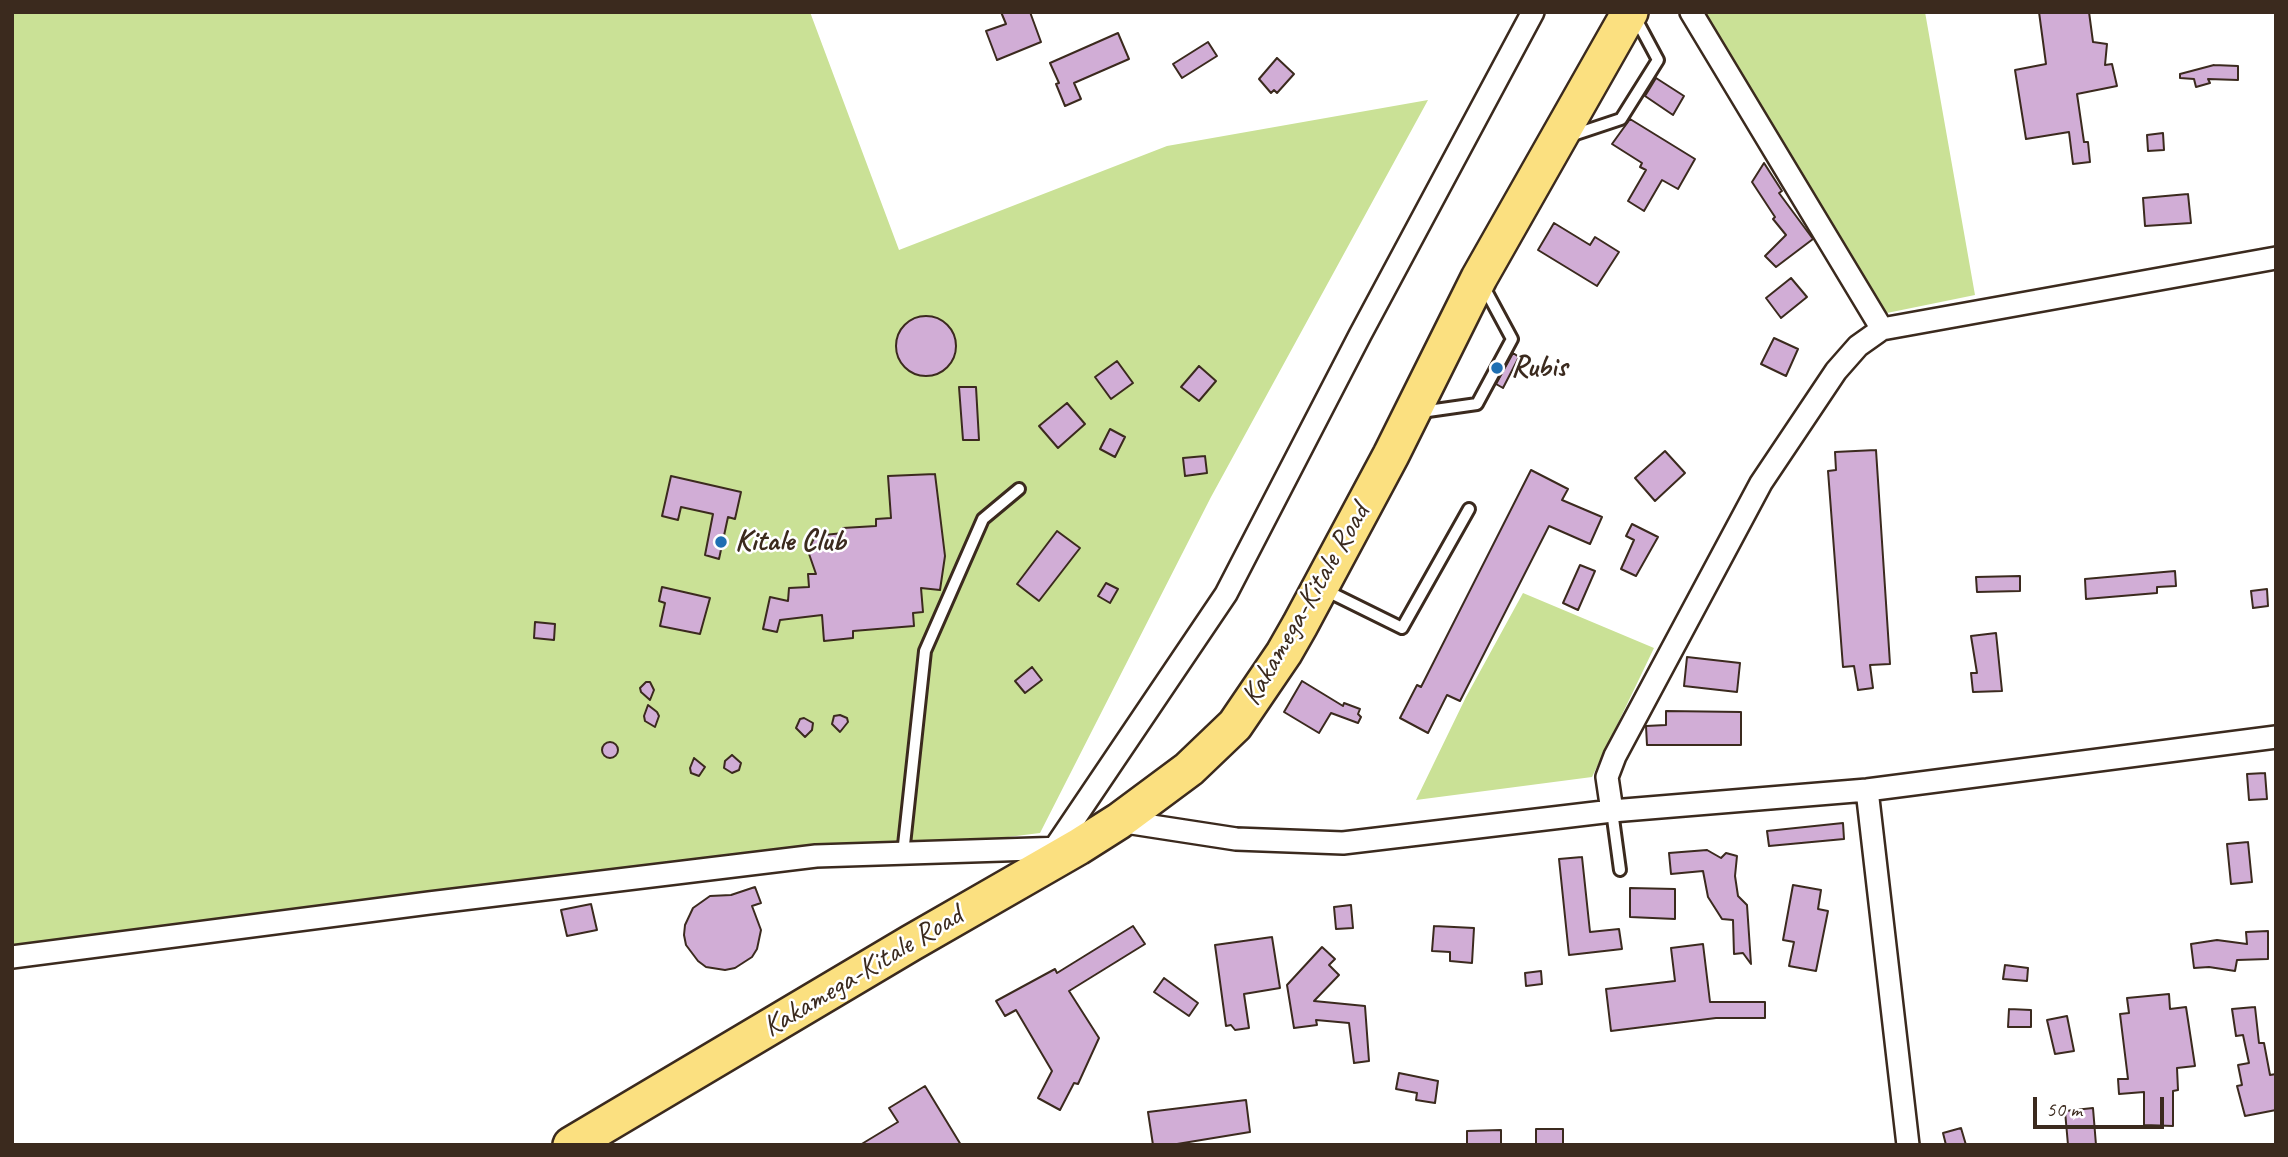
<!DOCTYPE html>
<style>
body{margin:0}
#map{position:relative;width:2288px;height:1157px;overflow:hidden;background:#fff;font-family:Caveat,sans-serif}
canvas{display:block}
.frame{position:absolute;inset:0;border:14px solid #3b2a1e;pointer-events:none}
.scale{position:absolute;left:2033px;top:1097px;width:131px;height:32px;box-sizing:border-box;border:4px solid #3b2a1e;border-top:0;padding-left:9px;font-size:21px;line-height:24px;white-space:nowrap;color:#3b2a1e;-webkit-text-stroke:5px #fff;paint-order:stroke}
</style>
<div id="map">
<canvas width="2288" height="1157"></canvas>
<div class="frame"></div>
<div class="scale">50 m</div>
</div>
<script>
const c = document.querySelector('canvas').getContext('2d');
c.lineJoin = 'round';
function fillPath(path, color) {
  c.fillStyle = color;
  c.fill(path, 'evenodd');
}
function toPath(rows) {
  const path = new Path2D();
  for (const r of rows) {
    if (r.length === 3) {
      path.moveTo(r[0] + r[2], r[1]);
      path.arc(r[0], r[1], r[2], 0, 2 * Math.PI);
      continue;
    }
    path.moveTo(r[0], r[1]);
    for (let i = 2; i < r.length; i += 2) path.lineTo(r[i], r[i + 1]);
  }
  return path;
}
function stroke(path, color, width, dash) {
  c.strokeStyle = color;
  c.lineWidth = width;
  c.lineCap = dash ? 'butt' : 'round';
  c.setLineDash(dash || []);
  c.stroke(path);
}
function drawText(font, color, halo, rows, align = 'center') {
  c.font = font + ' Caveat,sans-serif';
  c.lineWidth = 5;
  c.setLineDash([]);
  c.textBaseline = 'middle';
  c.strokeStyle = halo;
  c.fillStyle = color;
  for (const [text, x, y, turn = 0] of rows) {
    c.save();
    c.translate(x, y);
    c.rotate((+turn || 0) * Math.PI / 180);
    c.textAlign = isNaN(turn) ? turn : align;
    if (halo) c.strokeText(text, 0, 0);
    c.fillText(text, 0, 0);
    c.restore();
  }
}
const green = toPath([
 [12,12,810,12,899,250,1167,146,1428,100,1211,497,1040,833,102,950,12,964],
 [1705,12,1925,12,1975,295,1882,314],
 [1523,593,1654,648,1592,777,1416,800,1466,697]
]);
const building = toPath([
 [1001,12,1030,12,1041,42,997,60,986,31,1006,24,1001,12],
 [2039,12,2089,12,2093,42,2107,44,2105,65,2112,64,2117,86,2077,94,2084,142,2088,142,2090,162,2073,164,2069,132,2026,139,2015,70,2046,64,2039,12],
 [1118,33,1129,59,1074,83,1081,99,1065,106,1056,84,1059,83,1050,63,1118,33],
 [1208,42,1217,56,1182,78,1173,64,1208,42],
 [1277,58,1294,74,1277,93,1274,90,1271,93,1259,79,1277,58],
 [2214,65,2238,66,2238,80,2208,79,2210,83,2196,87,2194,79,2180,78,2180,74,2214,65],
 [1656,78,1684,96,1673,115,1645,96,1656,78],
 [1630,119,1695,159,1678,189,1662,180,1644,211,1628,201,1646,170,1640,167,1642,163,1612,144,1630,119],
 [2163,133,2164,150,2148,151,2147,135,2163,133],
 [1764,163,1782,191,1779,193,1813,239,1776,267,1765,256,1786,235,1773,219,1775,217,1752,182,1764,163],
 [2188,194,2191,223,2145,226,2143,198,2188,194],
 [1554,223,1590,245,1595,237,1619,252,1597,286,1538,250,1554,223],
 [1791,278,1807,297,1781,318,1766,298,1791,278],
 [926,346,30],
 [1774,338,1798,349,1786,376,1761,364,1774,338],
 [1513,353,1519,357,1503,388,1496,384,1513,353],
 [1117,361,1133,383,1111,399,1095,377,1117,361],
 [1199,366,1216,381,1199,401,1181,387,1199,366],
 [959,387,976,387,979,440,963,440,959,387],
 [1067,403,1085,424,1058,448,1039,426,1067,403],
 [1110,429,1125,437,1115,457,1100,449,1110,429],
 [1876,450,1890,664,1870,665,1873,688,1858,690,1854,666,1843,667,1828,471,1836,470,1835,452,1876,450],
 [1665,451,1685,473,1655,501,1635,478,1665,451],
 [1205,456,1207,473,1185,476,1183,458,1205,456],
 [1531,470,1568,489,1562,500,1602,517,1590,544,1549,526,1460,701,1447,695,1428,733,1400,718,1417,685,1421,687,1531,470],
 [935,474,945,556,940,590,921,588,923,612,913,613,914,626,853,631,853,638,824,641,822,615,780,620,777,632,763,629,770,597,788,601,789,588,809,587,808,574,816,574,808,551,815,536,843,533,843,528,876,526,876,519,891,518,888,476,935,474],
 [671,476,741,492,735,519,728,517,719,559,705,555,713,514,681,507,678,520,662,516,671,476],
 [1632,524,1658,537,1636,576,1621,569,1634,540,1626,536,1632,524],
 [1057,531,1080,548,1039,601,1017,584,1057,531],
 [1580,565,1595,571,1578,610,1563,603,1580,565],
 [2175,571,2176,586,2157,587,2157,593,2086,599,2085,579,2175,571],
 [2020,576,2020,591,1977,592,1976,577,2020,576],
 [1106,583,1118,589,1110,603,1098,596,1106,583],
 [662,587,710,598,700,634,660,626,665,603,659,601,662,587],
 [2267,589,2268,606,2253,608,2251,591,2267,589],
 [535,622,555,624,554,640,534,638,535,622],
 [1996,633,2002,691,1973,692,1971,673,1977,673,1971,636,1996,633],
 [1687,657,1740,663,1737,692,1684,686,1687,657],
 [1032,667,1042,680,1025,693,1015,681,1032,667],
 [1302,681,1343,706,1344,703,1360,709,1358,714,1361,717,1358,723,1331,713,1319,733,1284,712,1302,681],
 [646,682,650,682,654,690,650,700,641,692,640,688,646,682],
 [648,705,657,712,659,716,655,727,645,721,644,716,648,705],
 [1666,711,1741,712,1741,745,1647,745,1646,726,1666,725,1666,711],
 [840,715,847,718,848,722,840,732,832,724,834,716,840,715],
 [804,718,813,723,812,730,805,737,796,728,800,719,804,718],
 [610,750,8],
 [732,755,741,763,739,770,732,773,724,768,725,761,732,755],
 [694,758,705,767,699,776,691,773,690,768,694,758],
 [2265,773,2267,799,2249,800,2247,774,2265,773],
 [1843,823,1844,839,1769,846,1767,831,1843,823],
 [2248,842,2252,882,2231,884,2227,844,2248,842],
 [1707,850,1721,858,1726,853,1737,856,1735,876,1738,896,1747,905,1751,964,1743,953,1734,954,1733,920,1722,919,1708,897,1703,871,1671,874,1669,853,1707,850],
 [1582,857,1590,932,1619,929,1622,949,1569,955,1559,859,1582,857],
 [1793,885,1821,890,1818,909,1828,911,1816,971,1789,966,1794,942,1783,940,1793,885],
 [755,887,761,903,752,906,761,930,757,949,752,957,735,968,725,970,706,967,698,961,686,945,684,935,685,925,693,908,710,896,731,895,755,887],
 [1630,888,1675,889,1675,919,1630,917,1630,888],
 [591,904,597,930,567,936,561,910,591,904],
 [1351,905,1353,928,1336,929,1334,907,1351,905],
 [1133,926,1145,944,1069,991,1099,1038,1078,1084,1074,1083,1060,1110,1038,1098,1052,1071,1016,1010,1005,1016,996,1001,1055,969,1057,973,1133,926],
 [1434,926,1474,928,1472,963,1450,961,1450,952,1432,951,1434,926],
 [2268,931,2268,959,2237,960,2235,971,2209,967,2194,968,2191,944,2217,940,2247,944,2246,932,2268,931],
 [1272,937,1280,988,1244,994,1249,1028,1235,1030,1231,1025,1226,1026,1215,945,1272,937],
 [1703,944,1710,1002,1765,1002,1765,1018,1716,1018,1611,1031,1606,989,1675,981,1671,948,1703,944],
 [1322,947,1335,959,1329,965,1339,975,1314,1001,1365,1006,1369,1061,1354,1063,1349,1023,1316,1020,1317,1025,1294,1028,1287,985,1322,947],
 [2005,965,2028,968,2027,981,2003,979,2005,965],
 [1541,971,1542,984,1526,986,1525,973,1541,971],
 [1164,978,1198,1003,1189,1016,1154,992,1164,978],
 [2169,994,2170,1009,2186,1007,2195,1066,2177,1068,2178,1090,2173,1091,2173,1126,2144,1125,2144,1092,2119,1094,2118,1079,2128,1079,2120,1014,2129,1013,2127,998,2169,994],
 [2255,1007,2259,1043,2264,1043,2270,1075,2276,1074,2276,1110,2245,1116,2237,1086,2242,1085,2238,1065,2249,1063,2243,1035,2236,1036,2232,1009,2255,1007],
 [2009,1009,2031,1010,2031,1027,2008,1027,2009,1009],
 [2067,1016,2074,1051,2055,1054,2047,1020,2067,1016],
 [1399,1073,1438,1081,1435,1103,1416,1100,1417,1093,1396,1089,1399,1073],
 [925,1086,961,1145,860,1145,898,1122,889,1108,925,1086],
 [1246,1100,1250,1132,1171,1145,1153,1145,1148,1112,1246,1100],
 [2093,1108,2096,1145,2068,1145,2065,1111,2093,1108],
 [1961,1128,1966,1145,1946,1145,1943,1133,1961,1128],
 [1536,1129,1563,1129,1563,1144,1536,1145,1536,1129],
 [1501,1130,1501,1145,1467,1145,1467,1131,1501,1130]
]);
const service = toPath([
 [1570,136,1621,119,1658,60,1635,17],
 [1421,412,1477,404,1512,339,1484,287],
 [1323,589,1402,628,1469,509],
 [1612,811,1620,870],
 [903,854,925,651,983,519,1019,489]
]);
const minor = toPath([
 [1691,12,1882,329],
 [1867,790,1908,1145],
 [1612,811,1607,777,1615,756,1761,483,1836,371,1858,346,1882,329,2276,258],
 [1119,821,1236,839,1343,843,1612,811,1867,790,2276,737],
 [1054,849,1226,594,1360,335,1533,12],
 [12,957,429,903,816,856,1064,848]
]);
const trunk = toPath([
 [571,1145,911,943,1078,847,1119,821,1189,769,1235,725,1284,653,1300,625,1391,455,1479,278,1630,12]
]);
const markers = [
 [1497,368,7,"#1f6fb2"],
 [721,542,7,"#1f6fb2"]
];
const poiNames = [
 ["Rubis",1511,368],
 ["Kitale Club",735,542]
];
const streetNames = [
 ["Kakamega-Kitale Road",1306,605,-60],
 ["Kakamega-Kitale Road",863,972,-31]
];
fillPath(green, '#cae196');
fillPath(building, '#d1add6');
stroke(building, '#3b2a1e', 2);
stroke(service, '#3b2a1e', 16);
stroke(minor, '#3b2a1e', 26);
stroke(trunk, '#3b2a1e', 40);
stroke(service, '#fff', 10);
stroke(minor, '#fff', 21);
stroke(trunk, '#fbe080', 35);
for (const [x, y, r, color] of markers) {
  const dot = new Path2D();
  dot.arc(x, y, r, 0, 2 * Math.PI);
  c.fillStyle = color;
  c.fill(dot);
  stroke(dot, '#fff', 2.5);
}
drawText('bold 30px', '#3b2a1e', '#fff', poiNames, 'left');
drawText('30px', '#3b2a1e', '#fff', streetNames);
</script>
